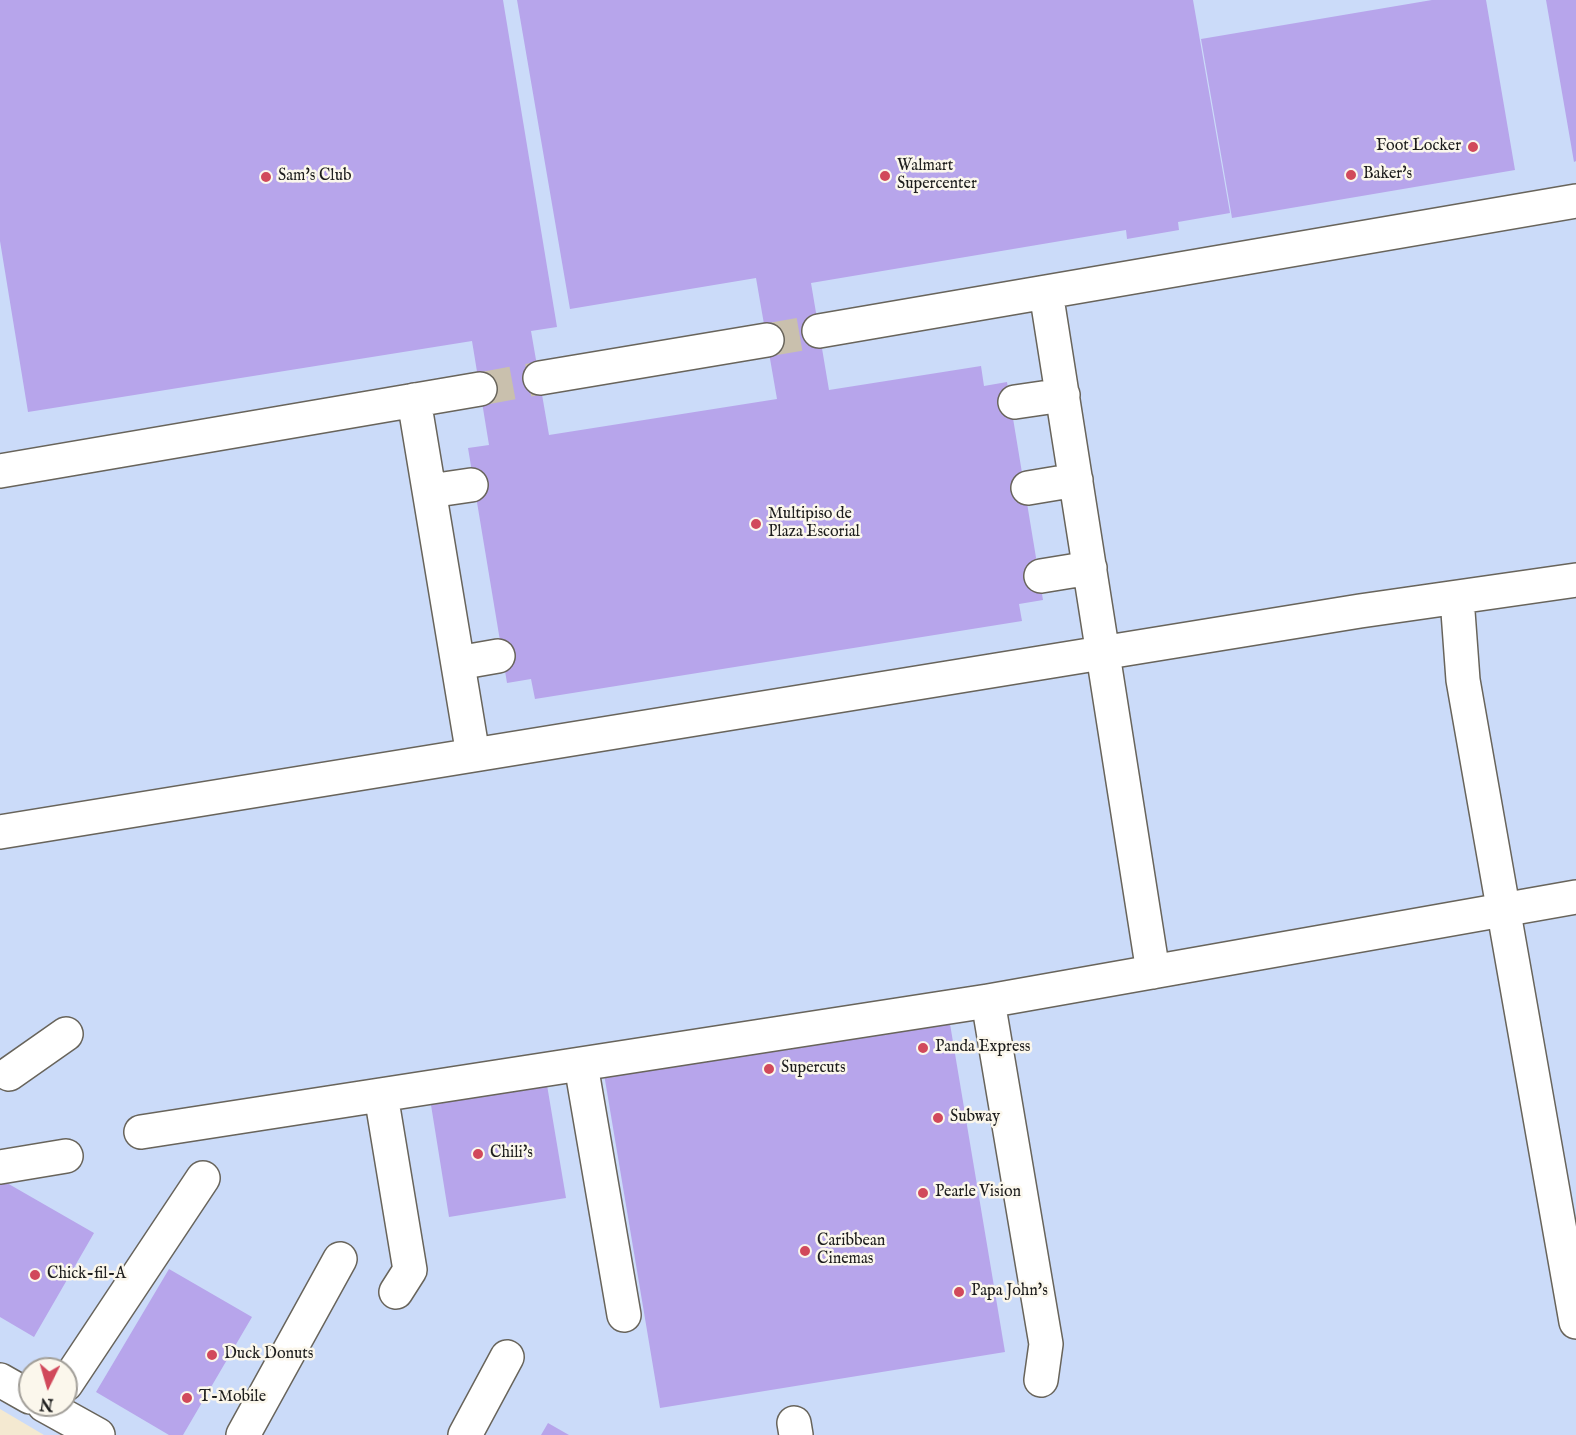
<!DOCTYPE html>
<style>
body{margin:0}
#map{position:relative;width:1576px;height:1435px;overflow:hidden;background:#f4e9d1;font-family:"IM FELL English",serif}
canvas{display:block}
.north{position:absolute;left:18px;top:1357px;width:60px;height:60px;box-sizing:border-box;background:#fbf7ec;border:2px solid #a29f99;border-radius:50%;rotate:185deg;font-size:16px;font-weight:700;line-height:24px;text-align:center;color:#1c1c1c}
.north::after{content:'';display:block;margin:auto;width:21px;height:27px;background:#d1495b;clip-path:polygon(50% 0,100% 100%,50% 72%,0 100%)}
</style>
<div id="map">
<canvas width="1576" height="1435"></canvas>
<div class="north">N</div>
</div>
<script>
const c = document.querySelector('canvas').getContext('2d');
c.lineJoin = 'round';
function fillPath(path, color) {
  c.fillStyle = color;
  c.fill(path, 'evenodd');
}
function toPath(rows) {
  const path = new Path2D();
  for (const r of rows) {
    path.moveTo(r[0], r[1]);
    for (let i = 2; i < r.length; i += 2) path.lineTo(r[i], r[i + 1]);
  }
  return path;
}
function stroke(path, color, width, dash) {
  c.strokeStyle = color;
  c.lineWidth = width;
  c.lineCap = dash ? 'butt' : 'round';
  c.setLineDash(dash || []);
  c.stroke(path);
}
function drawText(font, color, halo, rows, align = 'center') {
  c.font = font + ' "IM FELL English",serif';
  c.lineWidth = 5;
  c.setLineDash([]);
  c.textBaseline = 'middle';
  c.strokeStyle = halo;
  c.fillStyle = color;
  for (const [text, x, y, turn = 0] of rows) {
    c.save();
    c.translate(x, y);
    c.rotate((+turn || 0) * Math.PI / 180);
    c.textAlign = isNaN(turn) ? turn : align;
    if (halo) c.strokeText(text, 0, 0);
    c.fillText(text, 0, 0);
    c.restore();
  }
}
const built = toPath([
 [0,0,1576,0,1576,1435,44,1435,0,1409],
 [30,1369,66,1369,66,1405,30,1405]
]);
const building = toPath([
 [0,0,503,0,557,327,531,331,549,435,777,399,756,278,570,309,517,0,1193,0,1230,213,1178,222,1179,230,1127,239,1126,230,811,283,829,390,981,366,984,386,1007,382,1043,600,1019,604,1022,621,535,699,531,679,507,683,468,448,489,445,472,341,28,412,0,241],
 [1432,0,1486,0,1515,170,1232,218,1201,39],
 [1546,0,1576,0,1576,161,1574,162],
 [949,1018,1005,1352,660,1408,604,1074],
 [547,1085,566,1198,449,1217,431,1105],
 [0,1179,94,1233,34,1337,0,1317],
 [169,1269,252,1317,183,1435,169,1435,96,1392],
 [548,1423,569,1435,541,1435]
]);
const minorTunnel = toPath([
 [767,340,819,331],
 [480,389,540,378]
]);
const minor = toPath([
 [1046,292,1153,972],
 [819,331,1576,201],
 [540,378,767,340],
 [414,400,473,755],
 [1015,402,1063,395],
 [0,471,480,389],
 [1028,488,1076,480],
 [430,491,471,485],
 [1041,576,1090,568],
 [1457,598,1463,680,1576,1322],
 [458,663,498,656],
 [0,832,1360,611,1576,580],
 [988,1001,1046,1344,1041,1380],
 [581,1065,624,1315],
 [9,1074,66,1034],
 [381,1095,410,1270,396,1292],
 [141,1132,988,1001,1576,897],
 [0,1167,66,1156],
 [0,1380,30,1397],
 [66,1384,203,1178],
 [44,1405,98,1435],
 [794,1423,796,1435],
 [243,1435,340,1259],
 [465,1435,507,1357]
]);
const markers = [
 [1473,147,6,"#d1495b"],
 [1351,175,6,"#d1495b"],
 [885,176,6,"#d1495b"],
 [266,177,6,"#d1495b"],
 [756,524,6,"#d1495b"],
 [923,1048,6,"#d1495b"],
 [769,1069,6,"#d1495b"],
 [938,1118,6,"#d1495b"],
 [478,1154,6,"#d1495b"],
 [923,1193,6,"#d1495b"],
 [805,1251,6,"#d1495b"],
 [35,1275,6,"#d1495b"],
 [959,1292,6,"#d1495b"],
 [212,1355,6,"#d1495b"],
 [187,1398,6,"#d1495b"]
];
const poiNames = [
 ["Foot Locker",1461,147,"right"],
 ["Walmart",897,167],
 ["Supercenter",897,185],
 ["Baker's",1363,175],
 ["Sam's Club",278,177],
 ["Multipiso de",768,515],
 ["Plaza Escorial",768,533],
 ["Panda Express",935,1048],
 ["Supercuts",781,1069],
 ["Subway",950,1118],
 ["Chili's",490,1154],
 ["Pearle Vision",935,1193],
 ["Caribbean",817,1242],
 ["Cinemas",817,1260],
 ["Chick-fil-A",47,1275],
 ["Papa John's",971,1292],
 ["Duck Donuts",224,1355],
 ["T-Mobile",199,1398]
];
fillPath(built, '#cbdbf9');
fillPath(building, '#b7a5eb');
stroke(minorTunnel, '#c9c0ad', 33, [33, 16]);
stroke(minor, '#68645b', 36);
stroke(minor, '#fff', 33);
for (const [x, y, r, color] of markers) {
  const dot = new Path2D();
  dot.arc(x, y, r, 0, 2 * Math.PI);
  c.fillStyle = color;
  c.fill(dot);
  stroke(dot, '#fbf7ec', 2);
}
drawText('16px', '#1c1c1c', '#fbf7ec', poiNames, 'left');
</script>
